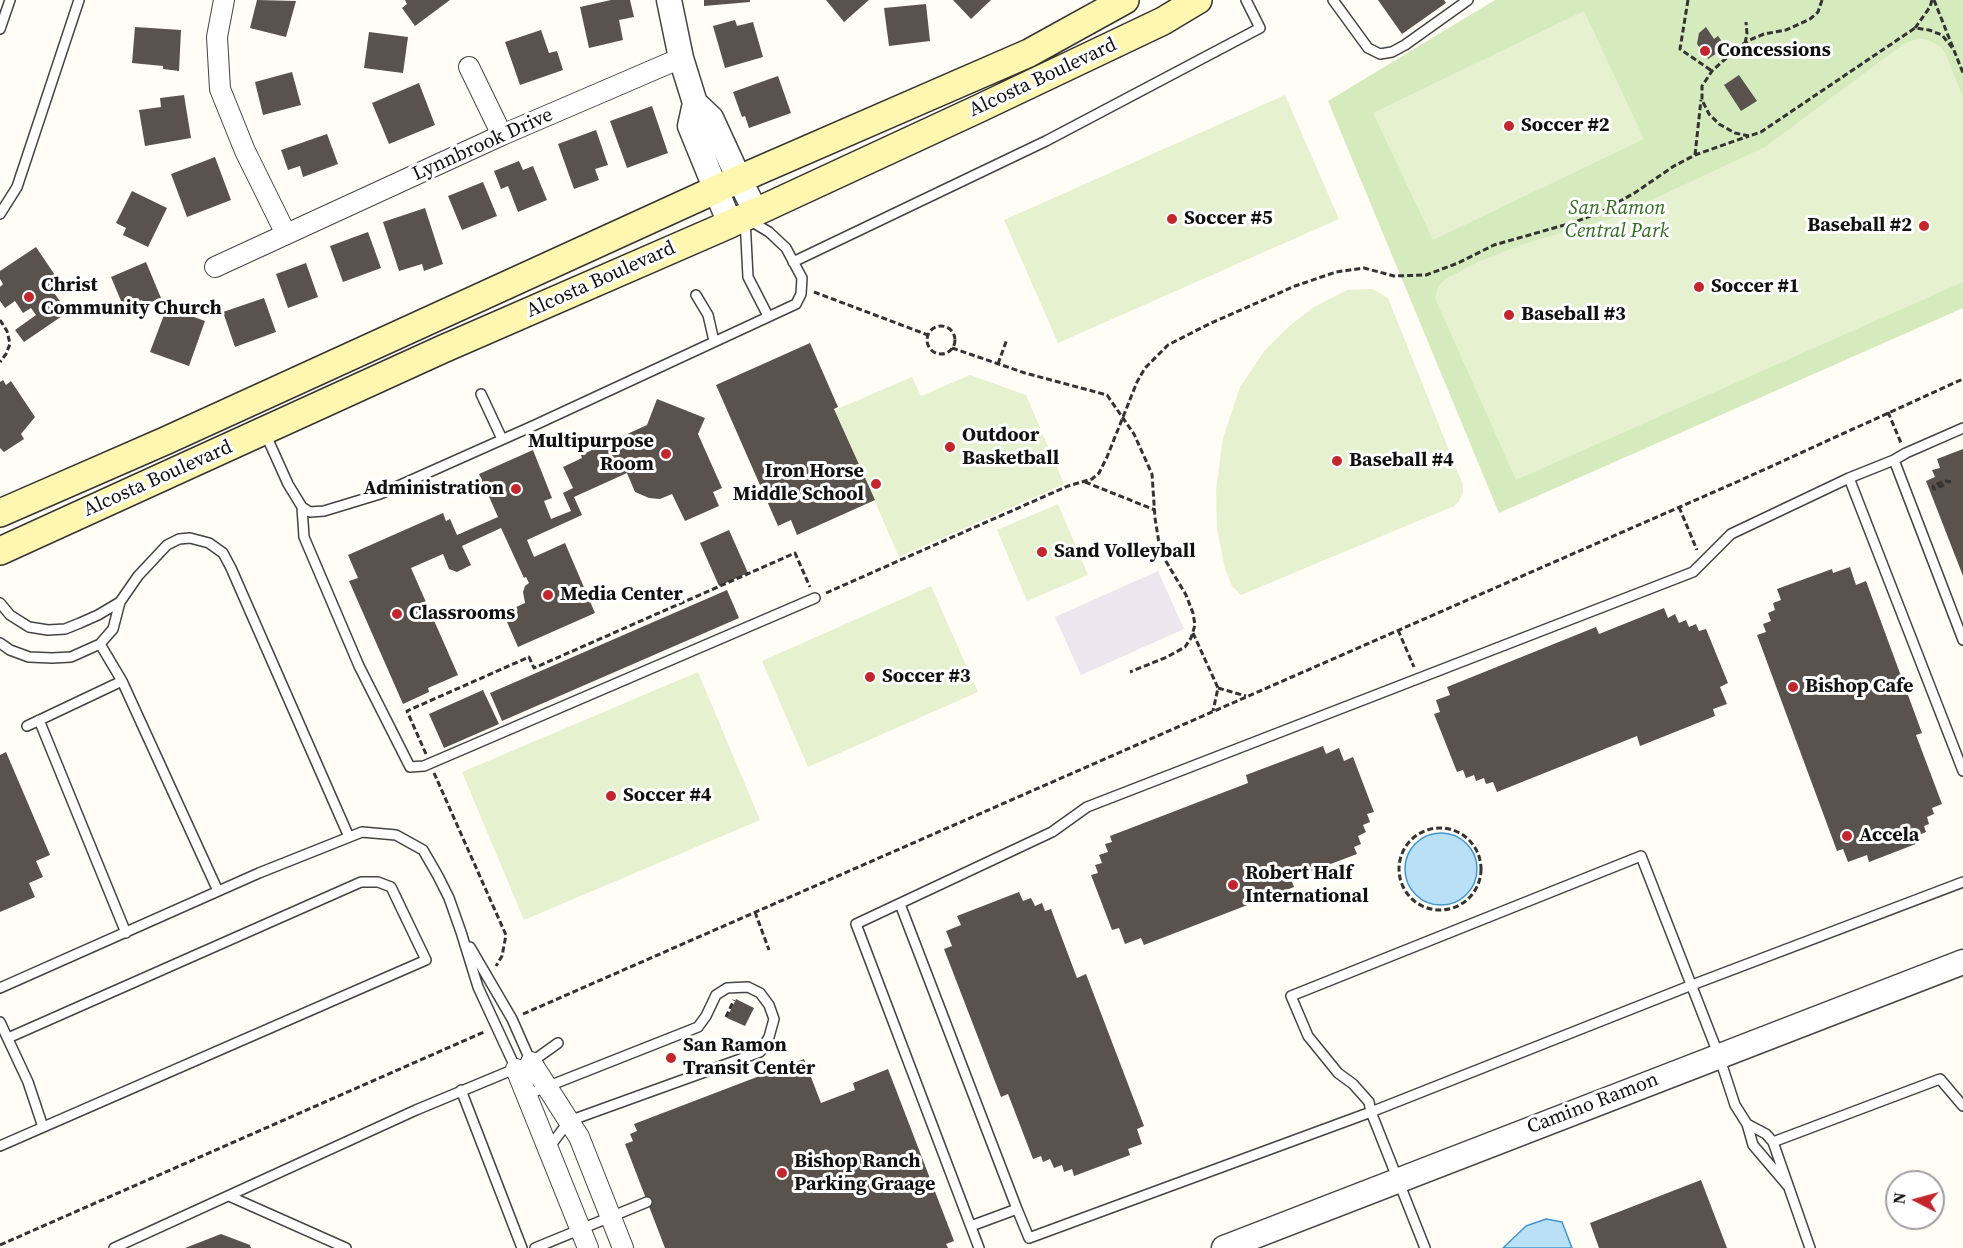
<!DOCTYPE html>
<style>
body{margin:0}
#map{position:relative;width:1963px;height:1248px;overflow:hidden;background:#fffdf5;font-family:"Source Serif 4",serif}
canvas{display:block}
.north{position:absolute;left:1885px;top:1170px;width:60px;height:60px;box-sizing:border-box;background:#fff;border:2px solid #a0a0a0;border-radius:50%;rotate:276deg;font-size:16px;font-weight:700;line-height:24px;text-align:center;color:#111}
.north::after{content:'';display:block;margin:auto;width:21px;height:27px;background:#c4262e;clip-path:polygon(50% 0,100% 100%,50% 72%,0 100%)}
</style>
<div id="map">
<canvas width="1963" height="1248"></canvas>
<div class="north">N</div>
</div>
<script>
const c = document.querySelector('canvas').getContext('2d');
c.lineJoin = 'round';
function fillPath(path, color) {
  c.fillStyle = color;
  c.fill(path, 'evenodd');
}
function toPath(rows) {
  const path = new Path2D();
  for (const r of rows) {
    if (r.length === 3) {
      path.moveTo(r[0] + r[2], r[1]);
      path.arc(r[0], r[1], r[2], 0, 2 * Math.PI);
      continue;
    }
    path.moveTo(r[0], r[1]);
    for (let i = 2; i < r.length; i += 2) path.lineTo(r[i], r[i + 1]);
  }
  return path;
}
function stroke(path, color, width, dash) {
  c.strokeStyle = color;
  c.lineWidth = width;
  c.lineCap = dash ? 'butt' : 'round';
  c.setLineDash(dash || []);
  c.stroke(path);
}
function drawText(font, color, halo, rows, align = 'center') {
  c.font = font + ' "Source Serif 4",serif';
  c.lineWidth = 6;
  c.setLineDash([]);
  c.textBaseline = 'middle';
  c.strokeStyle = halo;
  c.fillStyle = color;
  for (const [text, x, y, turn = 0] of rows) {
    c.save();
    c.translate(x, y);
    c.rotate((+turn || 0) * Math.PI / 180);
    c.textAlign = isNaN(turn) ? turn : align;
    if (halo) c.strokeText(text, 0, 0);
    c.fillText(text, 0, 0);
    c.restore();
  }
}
const industrial = toPath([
 [1158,571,1184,629,1081,675,1055,617]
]);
const green = toPath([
 [1495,0,1963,0,1963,308,1499,513,1328,101]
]);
const pitch = toPath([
 [1584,11,1644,139,1433,240,1373,113],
 [1921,39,1928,40,1941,47,1945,53,1963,97,1963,282,1516,480,1435,298,1438,287,1445,279,1478,262,1524,244,1615,217,1765,147,1901,46,1910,41],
 [1285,95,1339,219,1058,343,1004,220],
 [1373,289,1388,298,1463,485,1463,493,1459,501,1454,506,1241,595,1232,586,1225,569,1217,529,1216,490,1223,438,1240,387,1265,350,1288,327,1314,307,1347,290],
 [970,375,1026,395,1064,484,899,557,835,410,912,377,921,396],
 [1058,504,1088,575,1027,601,997,530],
 [931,586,978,692,808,767,762,661],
 [698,672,760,820,524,920,462,772]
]);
const water = toPath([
 [1441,869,36],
 [1546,1219,1562,1222,1572,1248,1503,1248,1526,1226,1546,1219]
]);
const building = toPath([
 [257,0,296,1,286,37,250,28],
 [405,0,450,0,415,26,402,8,407,4],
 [611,0,630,0,634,17,619,20,623,40,589,48,580,7],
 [704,0,750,0,750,2,704,6],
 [826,0,869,0,844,22],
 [953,0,991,0,971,19],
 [1378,0,1444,0,1446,3,1402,34],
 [926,4,930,41,889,46,884,8],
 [735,20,737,26,753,22,763,57,725,68,713,26],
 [135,27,181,30,179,71,163,69,163,66,132,63],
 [1706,27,1714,39,1718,36,1726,47,1708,59,1697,44,1699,33],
 [541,30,549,53,557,51,563,70,520,85,505,42],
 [369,32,408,37,403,73,364,68],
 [292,72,301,105,263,115,255,82],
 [1739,75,1757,101,1741,111,1724,85],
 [778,76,791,113,749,128,745,116,742,117,733,92],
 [419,83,435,125,389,144,372,103],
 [184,95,191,138,145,146,139,110,161,107,160,98],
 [652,106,668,153,627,168,610,121],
 [596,130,608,165,595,169,599,180,574,189,558,144],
 [327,134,338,164,303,177,300,166,288,170,281,150],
 [215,157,231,200,187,217,171,174],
 [519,161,523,170,533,166,547,200,518,212,508,186,501,189,494,171],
 [483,182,497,216,462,230,448,196],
 [132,191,167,208,148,247,123,235,126,228,116,223],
 [425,208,443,264,424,271,422,264,399,271,383,222],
 [368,232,381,268,343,282,330,246],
 [36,247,63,287,54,293,68,312,24,342,15,330,36,315,31,308,23,313,15,301,5,308,0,301,0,287,3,284,0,279,0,271],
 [146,262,161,298,144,305,142,300,124,308,111,277],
 [306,263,318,297,288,308,276,274],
 [264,298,276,332,235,347,223,312],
 [167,307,205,321,189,366,150,352],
 [810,343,838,407,834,409,875,500,797,535,791,520,778,526,716,385],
 [3,380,6,385,11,381,35,417,21,434,24,439,4,452,0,448,0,382],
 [657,399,705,418,698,434,722,488,713,492,719,506,685,521,672,494,660,499,649,498,635,492,627,473,574,497,582,515,527,540,534,557,565,543,595,613,518,647,503,613,525,603,523,592,525,586,529,583,526,577,524,578,501,528,462,546,471,565,457,572,449,569,443,554,411,568,458,675,428,688,429,692,403,704,349,581,358,578,348,555,443,513,446,521,450,519,457,535,498,517,479,474,533,450,552,498,544,501,551,519,571,511,563,493,573,488,563,467,582,458,581,455,647,425],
 [1963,449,1963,576,1926,481,1935,477,1932,470,1940,468,1937,459],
 [729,530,748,573,719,586,700,543],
 [1850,567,1856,585,1866,581,1922,733,1916,735,1942,804,1932,808,1934,814,1927,817,1929,824,1924,826,1926,832,1919,835,1921,842,1869,862,1867,855,1848,862,1843,849,1837,851,1757,635,1766,632,1763,624,1771,621,1768,613,1775,610,1773,603,1781,600,1777,589,1832,569,1833,573],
 [727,590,739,618,502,721,490,693],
 [1664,608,1668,618,1675,614,1679,623,1686,620,1689,627,1696,624,1699,631,1706,629,1728,683,1720,687,1727,704,1713,709,1715,716,1640,746,1637,736,1497,792,1493,782,1486,784,1484,778,1476,781,1474,775,1466,778,1463,770,1457,772,1434,714,1440,712,1436,700,1450,695,1447,687,1596,627,1599,634],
 [483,690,499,724,444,748,429,714],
 [1323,746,1326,754,1339,748,1344,761,1353,757,1374,812,1367,814,1370,822,1363,825,1366,832,1358,836,1361,844,1354,847,1357,854,1291,879,1294,887,1144,945,1141,938,1125,944,1119,928,1112,930,1091,875,1098,873,1095,865,1102,863,1099,855,1108,852,1105,844,1112,842,1110,836,1248,783,1246,775],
 [6,752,50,855,36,861,43,877,29,883,35,897,0,912,0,755],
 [1019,892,1023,901,1031,898,1035,906,1042,903,1045,911,1051,909,1077,978,1086,974,1144,1126,1137,1129,1142,1144,1128,1149,1130,1155,1074,1176,1072,1169,1064,1172,1062,1165,1054,1168,1050,1159,1043,1162,1041,1156,1033,1159,1008,1094,1001,1097,944,949,952,946,946,931,961,925,957,916],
 [736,999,754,1008,745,1026,727,1018],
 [804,1059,821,1103,855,1090,853,1083,888,1069,954,1241,946,1244,948,1248,665,1248,625,1144,633,1141,630,1134,637,1131,634,1124],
 [1701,1180,1727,1248,1599,1248,1590,1223],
 [221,1234,250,1245,251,1248,185,1248]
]);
const path = toPath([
 [1688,0,1680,49,1712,71],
 [1822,0,1818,12,1810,19,1786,30,1764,34,1752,39,1741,45,1712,71,1702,86,1702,100,1709,114,1719,124,1735,133,1749,136,1761,132,1915,28,1929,30,1942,35,1954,50],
 [1934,0,1963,73],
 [1915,28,1930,7,1932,0],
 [1745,43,1747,34,1746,22],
 [1695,155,1701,100],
 [814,292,928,335],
 [0,320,7,331,10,344,6,354,0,362],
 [941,340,14],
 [952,348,1025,373,1107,395,1134,434,1152,474,1155,518,1159,543,1164,558,1186,595,1193,613,1195,625,1191,638,1185,647,1167,657,1130,672],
 [998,364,1007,339],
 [1888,412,1901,443],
 [1085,482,1155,510],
 [1944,485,1934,489,1933,486,1944,481,1954,482],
 [1679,507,1697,550],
 [826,593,1068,486,1092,479,1099,473,1107,457,1137,382,1145,368,1168,345,1209,324,1295,286,1336,272,1364,268,1394,276,1426,275,1458,263,1494,245,1575,222,1603,211,1636,192,1674,166,1695,155,1749,136],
 [1398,630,1414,667],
 [1193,633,1218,688,1213,711],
 [1218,688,1246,696],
 [426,754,407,711,529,657,534,668,795,553,810,587],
 [434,773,506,935,502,956,496,966],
 [1440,869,41],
 [755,912,769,950],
 [523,1014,1739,481,1963,379],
 [726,1017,734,1000],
 [0,1245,484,1032]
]);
const service = toPath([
 [1333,0,1368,48,1380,54,1392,52,1405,45,1468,0],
 [0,29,10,0],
 [0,214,17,187,79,0],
 [745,219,748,277,768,316],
 [793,262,1046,141,1260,28,1246,0],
 [696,295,708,315,714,341],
 [481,394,502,439],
 [265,433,288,484,302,507,310,512,324,511,380,494,535,425,796,304,801,294,802,278,786,248,769,232,749,220],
 [1894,460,1963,640],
 [1849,478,1963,771],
 [302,507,304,537,359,666,410,767,424,766,815,598],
 [0,603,10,615,29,627,48,630,65,629,80,623,98,615,120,602],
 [0,643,10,650,29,657,52,658,71,657,100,644,113,629,120,602,138,576,167,545,179,539,190,538,209,543,223,553,231,568,349,837],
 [100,644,122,681,218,891],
 [39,720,126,933],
 [27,726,122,681],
 [900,904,1017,1209,971,1226],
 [470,947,512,1019,531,1062],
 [0,988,259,873,362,832,396,835,423,850,438,876,449,898,461,932,478,987,516,1069],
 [0,1022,28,1082,43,1127],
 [530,1063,558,1043],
 [461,1090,522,1248],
 [526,1095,698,1027,706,1016,716,995,727,988,748,987,760,993,769,1005,774,1019,769,1037,760,1052,569,1121,548,1149],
 [1747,1124,1766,1134,1773,1142,1810,1248],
 [1773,1142,1940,1079,1963,1106],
 [0,1146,426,960,391,887,378,882,361,882,8,1038],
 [229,1196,346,1248],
 [1017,1209,1029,1238,1371,1112,1692,985,1963,882],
 [114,1248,416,1110,517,1068],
 [535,1248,647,1202],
 [979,1248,856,924,1052,832,1087,807,1693,572,1731,534,1849,478,1894,460,1906,453,1963,428],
 [1425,1248,1371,1112,1369,1102,1353,1084,1338,1073,1308,1036,1291,996,1641,856,1719,1056,1735,1105,1747,1124,1753,1145,1788,1186]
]);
const minor = toPath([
 [224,0,217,37,220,89,245,151,286,234],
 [469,67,502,135],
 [215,267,502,135,681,58],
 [531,1062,579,1137,623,1248],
 [516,1069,588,1248]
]);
const tertiary = toPath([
 [669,0,681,58,695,103,711,118,739,179,756,212],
 [695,103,690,126,730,224],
 [1224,1248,1963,962]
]);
const secondary = toPath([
 [0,513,165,441,728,184,1029,53,1125,0],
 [0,551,443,349,730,224,978,109,1163,21,1198,0]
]);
const markers = [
 [1705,51,6,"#c4262e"],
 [1509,126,6,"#c4262e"],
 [1172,219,6,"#c4262e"],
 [1924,226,6,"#c4262e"],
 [1699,287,6,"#c4262e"],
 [29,297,6,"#c4262e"],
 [1509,315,6,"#c4262e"],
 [950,447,6,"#c4262e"],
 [666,454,6,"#c4262e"],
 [1337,461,6,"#c4262e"],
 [876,484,6,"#c4262e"],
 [516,489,6,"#c4262e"],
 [1042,552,6,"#c4262e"],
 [548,595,6,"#c4262e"],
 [397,614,6,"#c4262e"],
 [870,677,6,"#c4262e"],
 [1793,687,6,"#c4262e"],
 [611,796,6,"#c4262e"],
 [1847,836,6,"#c4262e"],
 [1233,885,6,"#c4262e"],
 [671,1058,6,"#c4262e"],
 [782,1173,6,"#c4262e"]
];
const poiNames = [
 ["Concessions",1717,51],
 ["Soccer #2",1521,126],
 ["Soccer #5",1184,219],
 ["Baseball #2",1912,226,"right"],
 ["Christ",41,286],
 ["Community Church",41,309],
 ["Soccer #1",1711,287],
 ["Baseball #3",1521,315],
 ["Outdoor",962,436],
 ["Basketball",962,459],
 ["Multipurpose",654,442,"right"],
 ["Room",654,465,"right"],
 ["Baseball #4",1349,461],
 ["Iron Horse",864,472,"right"],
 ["Middle School",864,495,"right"],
 ["Administration",504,489,"right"],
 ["Sand Volleyball",1054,552],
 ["Media Center",560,595],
 ["Classrooms",409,614],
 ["Soccer #3",882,677],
 ["Bishop Cafe",1805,687],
 ["Soccer #4",623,796],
 ["Accela",1859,836],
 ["Robert Half",1245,874],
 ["International",1245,897],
 ["San Ramon",683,1046],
 ["Transit Center",683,1069],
 ["Bishop Ranch",794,1162],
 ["Parking Graage",794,1185]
];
const streetNames = [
 ["Alcosta Boulevard",1043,78,-25],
 ["Lynnbrook Drive",483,145,-24],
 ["Alcosta Boulevard",601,280,-24],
 ["Alcosta Boulevard",158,479,-24],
 ["Camino Ramon",1593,1104,-21]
];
const parkNames = [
 ["San Ramon",1617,209],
 ["Central Park",1617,232]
];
fillPath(industrial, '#eee6ef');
fillPath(green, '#d5ebbd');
fillPath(pitch, '#e6f2cf');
fillPath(water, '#b9e0f7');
stroke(water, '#3f96cf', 1.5);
fillPath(building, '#5a524d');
stroke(service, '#444', 12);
stroke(minor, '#444', 22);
stroke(tertiary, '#444', 27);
stroke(secondary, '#333', 30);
stroke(path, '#333', 3, [6, 3]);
stroke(service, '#fff', 9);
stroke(minor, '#fff', 20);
stroke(tertiary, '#fff', 24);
stroke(secondary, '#fff6b0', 27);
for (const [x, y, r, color] of markers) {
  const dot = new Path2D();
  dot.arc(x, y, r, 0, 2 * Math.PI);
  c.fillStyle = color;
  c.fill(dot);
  stroke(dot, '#fff', 2);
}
drawText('bold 20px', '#111', '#fff', poiNames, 'left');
drawText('20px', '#111', '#fff', streetNames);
drawText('italic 20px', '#2f6b1f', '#fff', parkNames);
</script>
